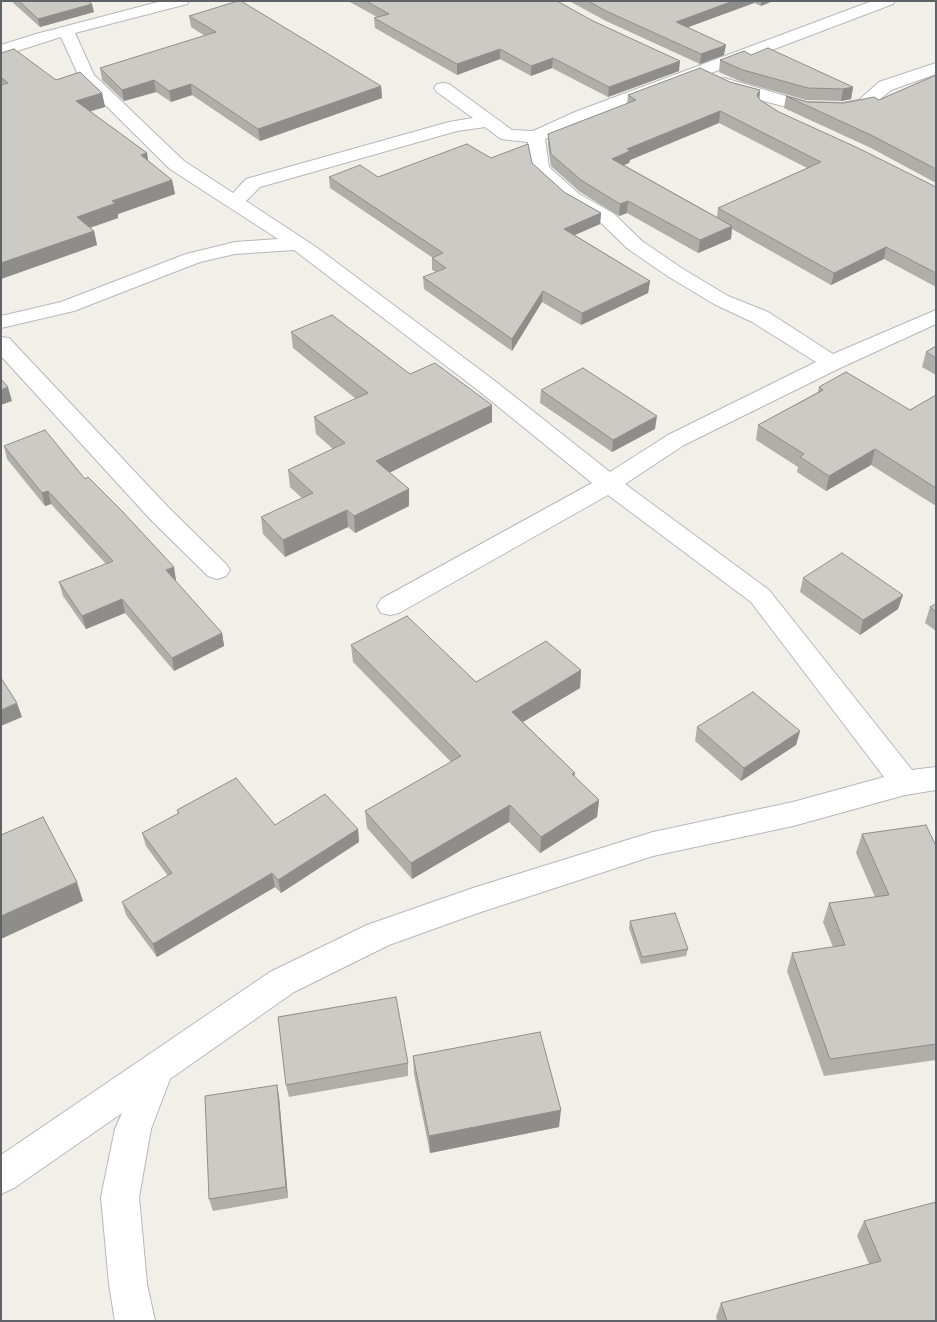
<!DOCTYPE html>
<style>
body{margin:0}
#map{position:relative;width:937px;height:1322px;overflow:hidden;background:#f1efe8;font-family:Cabin,sans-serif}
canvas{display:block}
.frame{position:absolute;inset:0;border:2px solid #5f6368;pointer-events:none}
</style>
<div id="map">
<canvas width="937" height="1322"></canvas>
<div class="frame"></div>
</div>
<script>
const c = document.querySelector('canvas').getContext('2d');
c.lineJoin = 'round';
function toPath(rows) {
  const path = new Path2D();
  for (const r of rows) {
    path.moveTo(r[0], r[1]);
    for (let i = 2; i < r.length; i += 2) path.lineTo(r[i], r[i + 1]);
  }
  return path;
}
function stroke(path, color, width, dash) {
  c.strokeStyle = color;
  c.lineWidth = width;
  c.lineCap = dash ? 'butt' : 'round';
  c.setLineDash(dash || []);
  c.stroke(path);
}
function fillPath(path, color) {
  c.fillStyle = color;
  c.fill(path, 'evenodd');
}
const street = toPath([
 [162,1,189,1,187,4,75,33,94,75,184,161,233,193,246,179,449,122,473,118,437,92,434,88,437,84,443,83,449,84,512,130,533,131,575,112,872,1,895,1,893,4,587,120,545,139,549,167,579,194,613,213,642,241,683,269,728,296,768,312,833,354,936,310,936,324,840,368,684,445,625,484,769,590,912,770,936,767,936,790,905,795,793,826,653,856,478,913,389,945,294,992,170,1079,151,1129,139,1197,147,1284,155,1321,115,1321,109,1284,101,1197,115,1129,122,1113,14,1188,1,1194,1,1155,270,972,367,925,473,888,653,832,793,802,884,777,751,602,608,495,399,613,390,615,381,613,377,606,381,599,592,483,479,391,294,250,235,254,200,262,74,311,1,328,1,316,61,302,186,254,235,242,278,239,170,169,81,81,61,37,1,56,1,45,36,34,162,1],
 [485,127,501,139,528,142,531,169,533,173,565,202,599,221,628,249,669,277,714,304,752,322,816,362,668,435,610,472,495,381,316,247,246,201,260,187,457,131,485,127],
 [936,63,936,74,891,90,870,108,841,113,806,112,729,92,718,87,715,83,718,79,724,78,806,102,841,103,859,100,879,82,936,63],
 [1,337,9,338,169,508,226,564,230,570,226,576,217,579,208,576,151,520,1,356,1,337]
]);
const wall = toPath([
 [11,1,88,1,94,12,40,27],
 [348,1,557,1,679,71,608,97,552,68,531,76,500,59,457,75,375,28,374,18,377,17],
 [569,1,773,1,761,6,754,3,688,27,724,55,700,64,606,21],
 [189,16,381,86,382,98,260,141,192,95,171,102,156,92,124,101,102,80,100,68,205,36,191,27],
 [1,53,56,80,102,93,105,107,90,111,147,153,148,161,172,180,175,194,118,214,118,218,90,228,94,231,97,245,1,279],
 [751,55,853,87,851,99,841,101,806,100,742,82,719,72,720,60],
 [936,75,936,183,871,148,784,108,786,96,808,102,844,103,879,100],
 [730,82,760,90,759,99,760,100,779,112,936,187,936,287,884,259,831,285,732,229,731,239,698,253,627,213,619,216,580,192,551,166,548,146,548,134,627,104,628,95],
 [719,123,807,168,718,208,717,217,624,165,629,163,630,160],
 [491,158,532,163,564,192,601,213,600,224,575,235,650,281,648,293,581,325,542,302,512,351,424,289,423,277,436,272,432,270,432,258,433,258,330,188,329,177,378,177],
 [291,332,410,374,492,405,492,422,389,472,409,489,409,506,355,533,348,527,285,557,263,534,261,517,302,498,290,487,288,470,333,449,316,434,314,417,356,399,293,348],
 [936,346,936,375,922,367,926,352],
 [819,387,910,410,936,395,936,506,871,465,826,491,797,472,798,467,756,440,758,425,818,392],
 [541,390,655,429,612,452,540,403],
 [4,446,85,479,176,580,175,581,222,633,224,646,174,671,125,613,86,629,63,596,59,582,106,564,51,504,45,506,7,459],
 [803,578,898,609,860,635,800,592],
 [936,604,936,631,925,623,930,607],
 [351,645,476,682,581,670,580,688,523,722,575,773,575,777,599,800,597,817,540,853,509,822,412,879,367,828,365,811,451,762,353,662],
 [697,727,800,731,796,745,741,781,695,741],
 [177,810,275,825,358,829,359,842,281,893,275,887,157,957,126,915,122,902,168,876,146,846,142,833,178,814],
 [862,834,936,846,936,1060,824,1076,787,971,792,953,833,947,823,922,829,903,875,897,856,853],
 [630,921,688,949,686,956,641,964,629,928],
 [413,1056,559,1127,430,1153,414,1074],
 [408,1063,408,1076,289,1097,286,1085],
 [277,1085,279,1097,288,1198,213,1211,209,1199],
 [864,1221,936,1321,717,1321,716,1317,721,1303,869,1264,857,1236]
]);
const shadedWall = toPath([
 [733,1,754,1,754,3,675,32,676,22],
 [761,1,773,1,761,6],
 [92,4,94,12,40,27,38,19],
 [726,45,724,55,700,64,701,54],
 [500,49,500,59,457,75,457,64],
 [553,58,552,68,531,76,531,66],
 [680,61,679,71,608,97,609,87],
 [154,80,156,92,124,101,122,90],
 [191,84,192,95,171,102,169,91],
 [381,86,382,98,260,141,258,129],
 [853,87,851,99,841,101,843,89],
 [760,90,759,102,757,95],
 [102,93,105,107,78,115,76,101],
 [720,111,719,123,630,160,629,163,611,171,612,159,627,149],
 [147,153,149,167,141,155],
 [172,180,175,194,118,214,118,218,80,231,77,217,112,201],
 [628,201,627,213,619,216,620,204],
 [601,213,600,224,563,240,564,229],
 [732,226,731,239,698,253,700,240],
 [94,231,97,245,1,279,1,263],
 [886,247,884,259,831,285,834,273],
 [650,281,648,293,581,325,582,313],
 [543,291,542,302,512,351,512,339],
 [8,387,12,401,1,405,1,390],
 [492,405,492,422,377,479,376,461],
 [657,416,655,429,612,452,613,440],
 [875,449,871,465,826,491,829,476],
 [409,489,409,506,355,533,354,516],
 [48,491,51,504,45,506,42,493],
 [347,510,348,527,285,557,283,540],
 [174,567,176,580,168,584,166,570],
 [903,595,898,609,860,635,863,620],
 [122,599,125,613,86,629,82,616],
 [222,633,224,646,174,671,172,658],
 [581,670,580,688,511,729,512,712],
 [17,703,22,717,1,726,1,710],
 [800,731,796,745,741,781,744,768],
 [599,800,597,817,540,853,541,837],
 [510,805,509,822,412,879,411,863],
 [358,829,359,842,281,893,278,880],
 [272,873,275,887,157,957,153,944],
 [77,882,83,901,1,939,1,916],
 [277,1085,279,1097,288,1198,286,1187],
 [561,1110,559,1127,430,1153,429,1136]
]);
const building = toPath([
 [19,1,88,1,92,4,38,19,19,1],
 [238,1,241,1,381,86,258,129,191,84,169,91,154,80,122,90,100,68,216,32,189,16,238,1],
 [366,1,557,1,593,21,680,61,609,87,553,58,531,66,500,49,457,64,374,18,389,14,366,1],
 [588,1,733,1,676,22,726,45,701,54,606,11,588,1],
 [768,48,853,87,843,89,808,88,743,70,720,60,744,51,751,55,768,48],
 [14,49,56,80,80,72,102,93,76,101,147,153,141,155,172,180,112,201,116,203,77,217,94,231,1,263,1,85,8,83,1,77,1,53,14,49],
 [700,68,730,82,760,90,757,95,760,100,779,112,858,148,936,187,936,273,886,247,834,273,718,208,821,162,720,111,627,149,630,151,612,159,732,226,700,240,628,201,620,204,581,180,551,154,548,134,636,100,628,95,700,68],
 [936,75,936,169,873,136,786,96,808,102,844,103,874,97,879,100,936,75],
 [467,144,491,158,528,144,532,163,564,192,601,213,564,229,650,281,582,313,543,291,512,339,423,277,446,268,432,258,443,253,329,177,360,165,378,177,467,144],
 [332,315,410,374,435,363,492,405,376,461,409,489,354,516,347,510,283,540,261,517,313,493,288,470,345,443,314,417,368,393,291,332,332,315],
 [936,346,936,358,926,352,936,346],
 [583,368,657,416,613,440,541,390,583,368],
 [846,372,910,410,936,395,936,488,875,449,829,476,800,457,804,454,758,425,823,390,819,387,846,372],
 [1,379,8,387,1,390,1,379],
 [45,430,85,479,88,477,122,511,174,567,166,570,222,633,172,658,122,599,82,616,59,582,113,561,48,491,42,493,4,446,45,430],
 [842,553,903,595,863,620,803,578,842,553],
 [936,604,936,612,930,607,936,604],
 [407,616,476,682,546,641,581,670,512,712,575,773,572,774,599,800,541,837,510,805,411,863,365,811,461,756,351,645,407,616],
 [1,678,17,703,1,710,1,678],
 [753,692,800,731,744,768,697,727,753,692],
 [236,778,275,825,325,794,358,829,278,880,272,873,153,944,122,902,172,873,142,833,179,813,177,810,236,778],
 [43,817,77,882,1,916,1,835,43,817],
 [926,825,936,846,936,1044,830,1059,792,953,845,945,829,903,889,895,862,834,926,825],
 [675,913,688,949,642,957,630,921,675,913],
 [396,997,408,1063,286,1085,278,1017,396,997],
 [540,1032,561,1110,429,1136,413,1056,540,1032],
 [277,1085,286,1187,209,1199,205,1096,277,1085],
 [936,1202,936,1321,727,1321,721,1303,881,1261,864,1221,936,1202]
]);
stroke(street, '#b5b8bc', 2);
fillPath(street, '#fff');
fillPath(wall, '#afaea9');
fillPath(shadedWall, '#8f8d8a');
fillPath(building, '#cccac5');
stroke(building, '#8f8d8a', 1);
</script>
